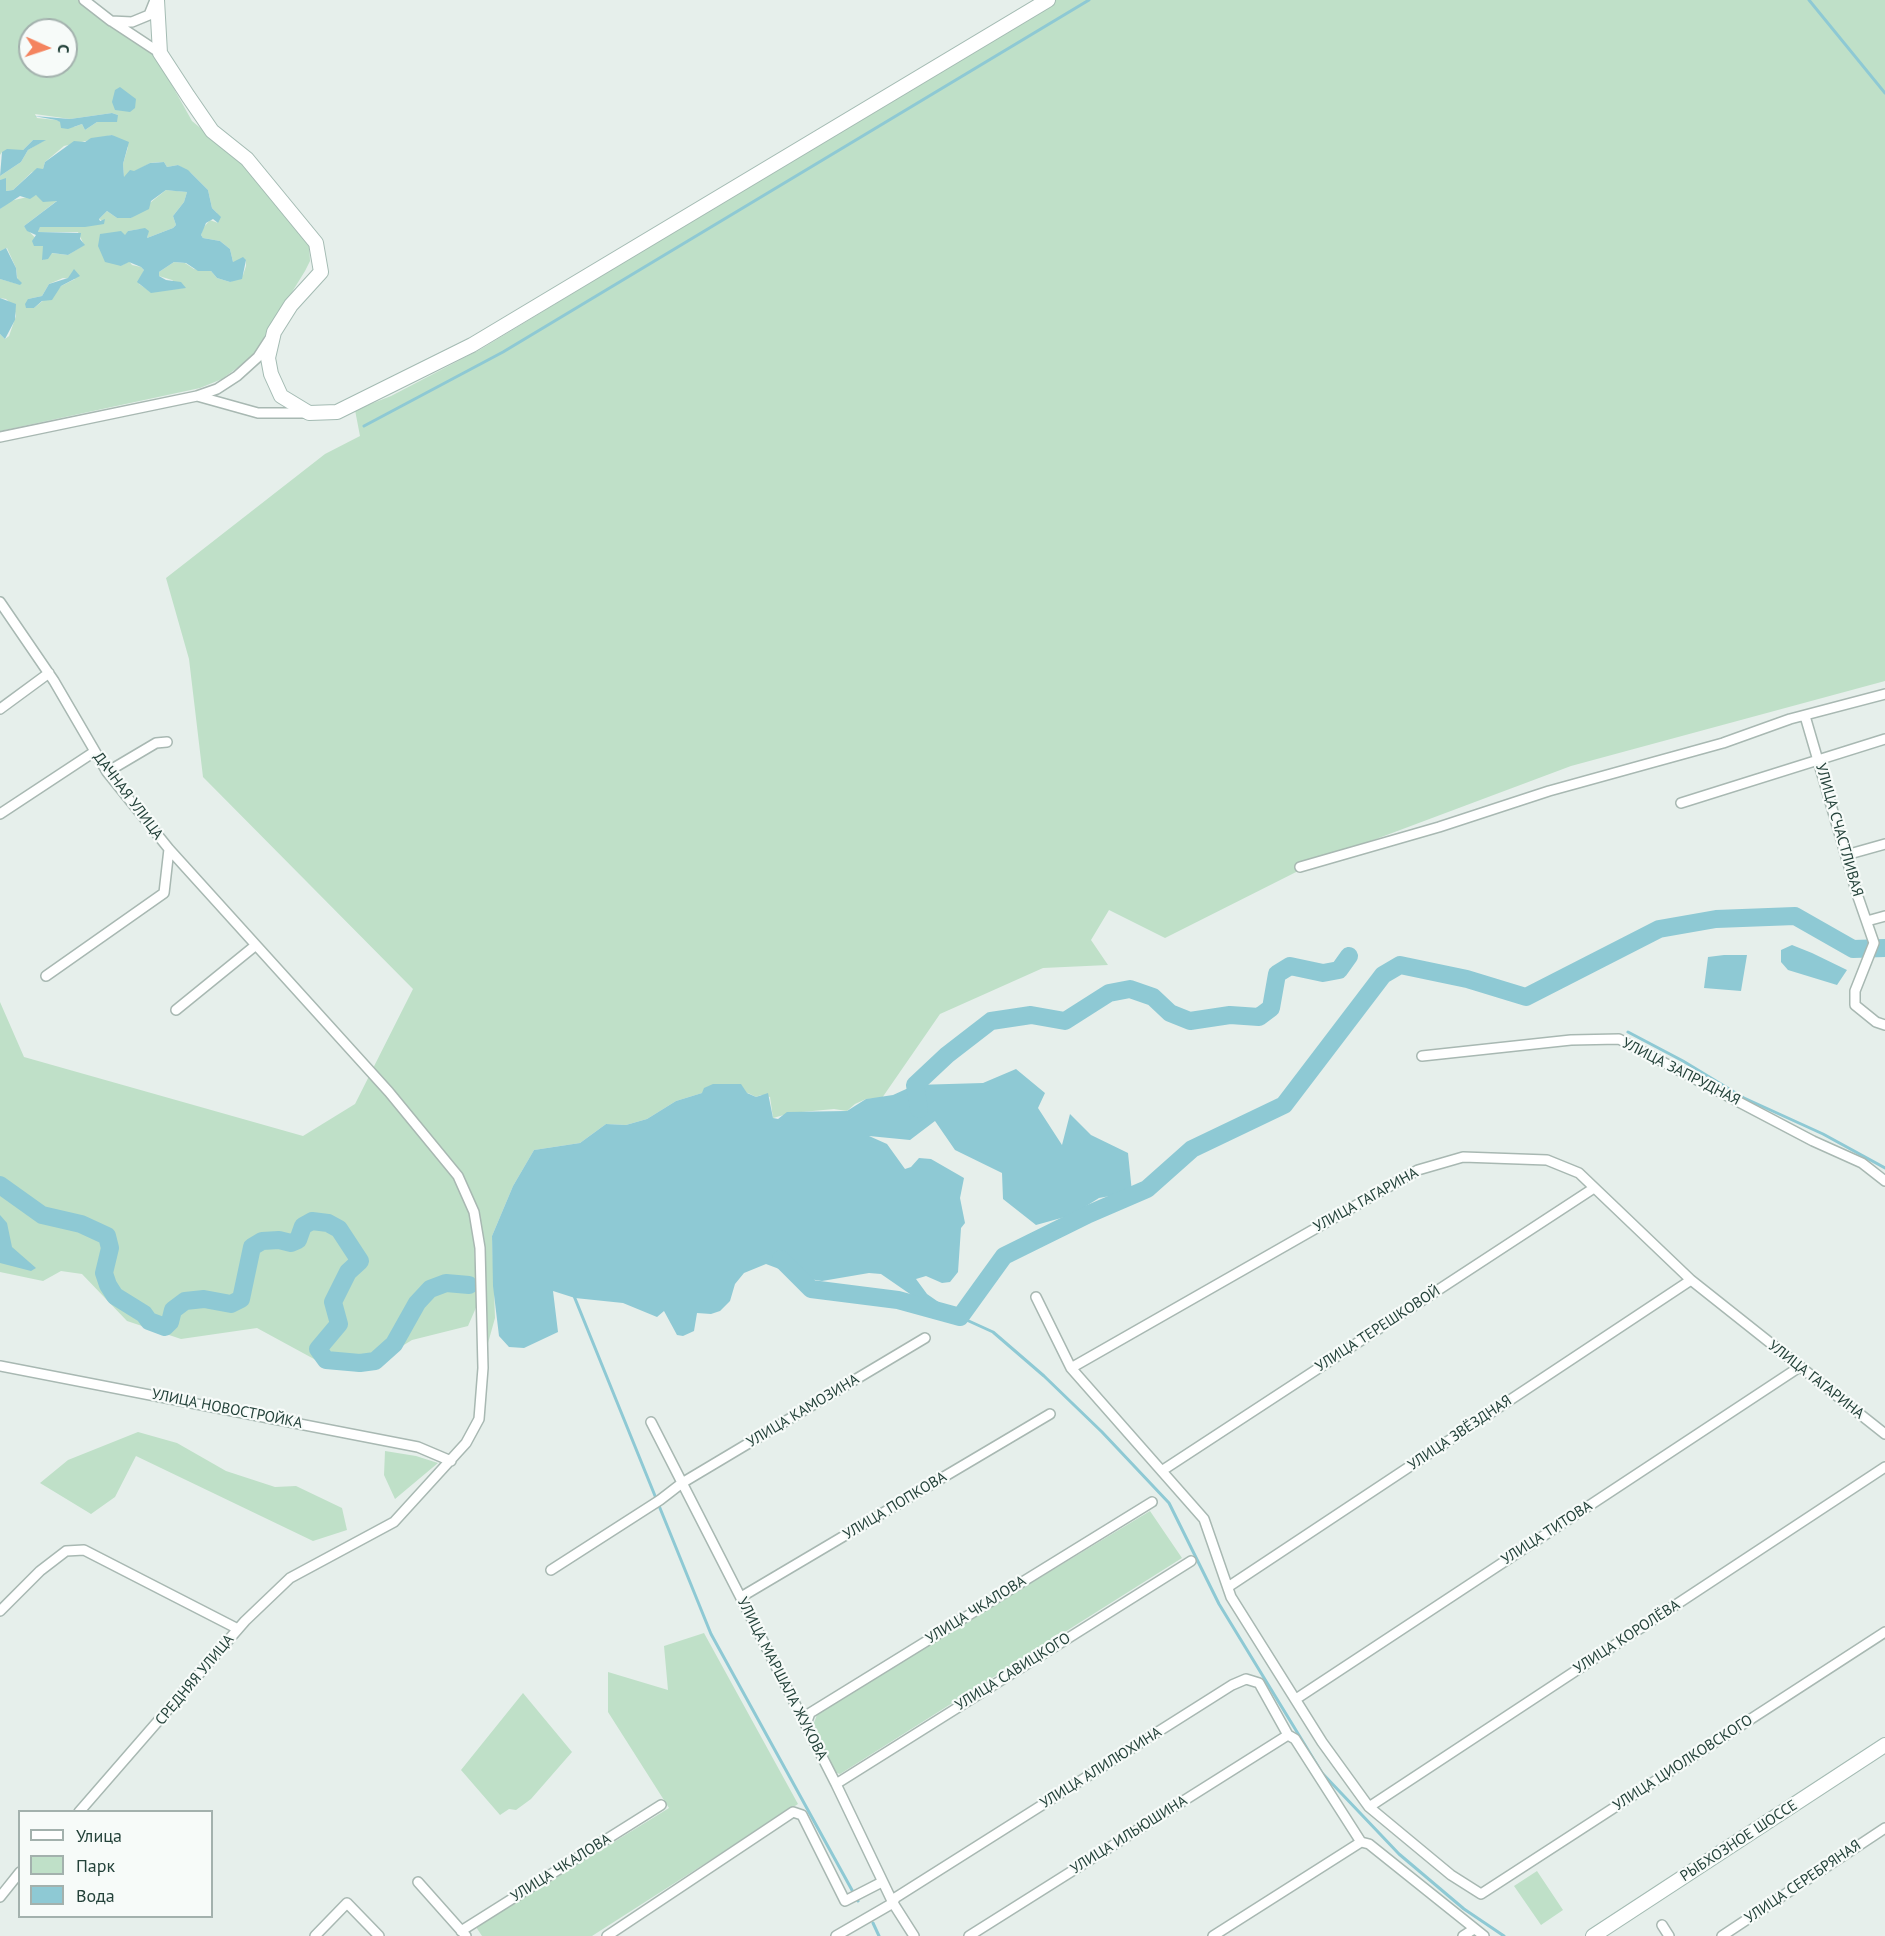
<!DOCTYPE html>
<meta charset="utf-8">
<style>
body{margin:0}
#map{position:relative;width:1885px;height:1936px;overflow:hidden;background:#e6efeb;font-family:"PT Sans",sans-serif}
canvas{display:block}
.legend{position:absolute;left:18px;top:1810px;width:195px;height:108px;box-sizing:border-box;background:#f7fbf9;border:2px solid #a3b1ad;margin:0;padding:8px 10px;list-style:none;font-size:18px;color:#24423a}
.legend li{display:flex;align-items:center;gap:12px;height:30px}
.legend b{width:30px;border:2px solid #a3b1ad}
.north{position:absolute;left:18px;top:18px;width:60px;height:60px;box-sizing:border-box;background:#f7fbf9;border:2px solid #a3b1ad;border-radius:50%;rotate:93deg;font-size:16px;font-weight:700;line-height:24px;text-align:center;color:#24423a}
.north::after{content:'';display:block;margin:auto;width:21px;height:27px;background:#f4845f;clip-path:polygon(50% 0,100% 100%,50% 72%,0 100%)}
</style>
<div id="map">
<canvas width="1885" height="1936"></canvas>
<ul class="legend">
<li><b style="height:8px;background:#fff"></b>Улица</li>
<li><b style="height:16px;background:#bfe0c8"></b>Парк</li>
<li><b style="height:16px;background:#8ec9d4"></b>Вода</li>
</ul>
<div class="north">С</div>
</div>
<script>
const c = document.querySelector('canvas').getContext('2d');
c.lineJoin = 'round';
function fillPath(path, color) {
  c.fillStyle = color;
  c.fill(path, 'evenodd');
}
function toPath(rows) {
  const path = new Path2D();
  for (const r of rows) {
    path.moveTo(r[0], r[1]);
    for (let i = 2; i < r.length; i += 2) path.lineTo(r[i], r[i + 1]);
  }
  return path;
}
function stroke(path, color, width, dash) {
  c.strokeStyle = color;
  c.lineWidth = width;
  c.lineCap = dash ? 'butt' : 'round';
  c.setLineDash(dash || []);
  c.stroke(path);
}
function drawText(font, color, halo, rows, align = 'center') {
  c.font = font + ' "PT Sans",sans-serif';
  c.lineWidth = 4.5;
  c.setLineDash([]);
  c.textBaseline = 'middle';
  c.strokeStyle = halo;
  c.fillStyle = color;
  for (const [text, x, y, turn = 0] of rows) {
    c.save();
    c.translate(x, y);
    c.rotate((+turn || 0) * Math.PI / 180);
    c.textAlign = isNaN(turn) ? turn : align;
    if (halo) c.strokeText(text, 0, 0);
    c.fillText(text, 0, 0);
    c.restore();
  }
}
const green = toPath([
 [0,0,78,0,156,50,159,62,192,121,252,171,309,243,310,261,305,271,252,357,222,379,200,388,0,431,0,334,5,339,9,336,16,316,14,307,6,299,0,298,0,279,18,284,16,268,7,248,0,251,0,209,10,201,36,195,58,200,24,226,43,246,43,260,51,253,68,255,84,245,78,232,38,232,40,226,63,225,103,221,99,219,107,211,117,218,131,218,166,190,187,192,184,202,173,216,176,225,173,228,147,238,148,234,140,229,128,231,121,266,129,261,132,265,141,267,144,270,139,284,151,292,182,288,172,280,159,276,159,272,174,262,185,263,194,269,211,271,217,278,230,282,243,275,246,266,246,260,233,262,230,249,220,241,203,238,201,235,203,228,210,220,218,223,217,213,212,208,208,190,191,173,178,165,167,167,164,162,159,162,150,163,124,178,123,164,128,147,112,135,64,146,45,162,43,169,32,172,13,190,6,191,6,179,0,180,0,176,21,162,28,150,45,140,33,140,23,150,2,152,0,155],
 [30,30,66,30,66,66,30,66],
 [112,113,118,115,97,122,85,130,82,124,74,127,56,120,37,118,35,114,70,119],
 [63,278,75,279,61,286,34,308,28,299,42,296,49,284],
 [1056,0,1885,0,1885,681,1571,766,1320,860,1165,938,1109,910,1091,940,1108,965,1043,968,940,1014,882,1098,866,1099,855,1104,847,1111,834,1109,791,1113,773,1118,770,1097,761,1095,756,1097,748,1093,702,1093,676,1101,647,1119,626,1125,606,1124,580,1143,534,1150,513,1186,492,1236,495,1318,488,1343,484,1236,474,1250,478,1303,468,1326,412,1340,360,1372,325,1365,257,1328,181,1339,127,1321,82,1274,61,1271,43,1281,0,1272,0,1002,24,1057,303,1136,355,1104,413,989,203,777,189,659,166,578,325,454,360,436,355,410,391,396,481,349],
 [138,1432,177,1443,226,1471,275,1487,296,1486,342,1508,347,1530,313,1541,136,1456,115,1497,91,1514,40,1483,68,1460],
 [385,1451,416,1456,438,1463,395,1499,384,1475],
 [1150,1511,1182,1558,840,1774,834,1772,812,1728,818,1712],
 [704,1633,798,1804,592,1936,482,1936,476,1927,669,1808,608,1712,608,1672,668,1690,664,1646],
 [523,1693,572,1752,531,1799,516,1810,509,1809,500,1815,461,1770],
 [1537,1871,1563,1910,1541,1925,1514,1886]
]);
const water = toPath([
 [120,87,136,99,135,108,130,112,115,110,112,102,115,90],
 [112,113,118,115,117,122,97,122,85,130,82,124,68,129,61,128,60,122,56,120,34,116,70,119],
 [112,135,129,142,123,164,124,177,130,170,134,171,150,163,164,162,167,167,178,165,188,170,208,190,212,208,221,217,218,223,213,219,206,223,201,235,203,238,220,241,230,249,233,262,243,257,246,260,242,279,230,282,217,278,211,271,198,271,186,263,174,262,159,272,159,276,166,280,181,282,186,288,151,293,137,282,144,270,141,267,129,262,121,266,105,262,98,246,100,234,121,231,125,235,128,231,145,228,149,231,147,238,173,228,176,225,173,216,184,202,187,192,175,191,166,190,151,201,149,209,131,218,117,218,107,211,99,219,100,221,105,219,104,224,85,227,40,227,38,232,81,233,80,239,85,245,68,255,52,253,48,259,42,260,43,246,34,246,32,241,36,235,27,231,24,226,57,201,43,202,36,195,30,199,20,196,0,209,0,180,6,178,6,191,13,190,37,168,43,169,45,162,74,141,85,142,91,138],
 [33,140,46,140,28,150,21,162,0,176,2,152,7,149,23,150],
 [6,248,16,268,17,278,22,283,20,285,0,279,0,251],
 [74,269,80,276,61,286,52,300,42,301,34,308,26,308,25,304,28,299,42,296,49,284,68,278],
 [0,298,16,304,15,320,5,339,0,334],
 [1792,945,1812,953,1847,970,1837,985,1788,970,1781,962,1781,950],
 [1724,955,1747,955,1741,991,1704,988,1708,957],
 [1016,1069,1045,1093,1038,1108,1062,1145,1070,1114,1091,1135,1128,1153,1132,1192,1099,1198,1072,1215,1036,1225,1003,1199,1002,1173,955,1150,935,1121,910,1140,869,1136,887,1144,905,1169,911,1167,919,1158,931,1159,964,1178,960,1198,965,1223,961,1228,958,1272,950,1282,942,1283,926,1276,916,1279,927,1294,960,1317,923,1303,881,1274,869,1273,822,1281,803,1278,766,1264,744,1273,735,1284,730,1301,720,1311,711,1314,697,1313,694,1331,683,1336,677,1335,664,1311,657,1317,623,1303,575,1298,553,1291,558,1332,524,1348,509,1347,499,1336,493,1286,492,1236,513,1186,534,1150,580,1143,606,1124,626,1125,647,1119,676,1101,702,1093,704,1088,713,1084,741,1084,747,1093,756,1097,768,1093,773,1118,778,1119,787,1112,847,1111,866,1099,893,1095,915,1085,983,1083],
 [0,1215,7,1223,12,1247,36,1268,31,1271,0,1263]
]);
const stream = toPath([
 [1809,0,1885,93],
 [364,426,503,352,1089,0],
 [1628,1032,1683,1061,1744,1098,1823,1134,1885,1168],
 [574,1296,711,1634,858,1901],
 [960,1317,993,1332,1044,1376,1102,1432,1169,1503,1219,1604,1322,1773,1399,1854,1464,1909,1504,1936],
 [873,1923,879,1936]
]);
const river = toPath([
 [919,1109,915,1085,947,1055,991,1021,1031,1015,1065,1021,1109,993,1130,989,1153,997,1170,1013,1190,1021,1230,1015,1259,1017,1271,1008,1277,974,1290,966,1323,973,1339,970,1349,956],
 [0,1185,42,1215,81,1224,107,1236,110,1248,104,1273,108,1285,115,1296,144,1314,149,1321,165,1327,170,1322,173,1310,185,1301,204,1299,231,1304,241,1299,252,1247,262,1241,279,1240,291,1243,298,1240,303,1226,312,1221,328,1223,339,1229,360,1261,348,1272,333,1302,339,1324,318,1349,326,1360,360,1363,375,1361,394,1344,417,1303,430,1289,446,1283,469,1285],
 [781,1259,811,1289,898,1300,960,1317,1004,1256,1089,1214,1147,1189,1192,1149,1284,1105,1383,975,1400,965,1467,979,1526,997,1659,929,1716,919,1795,916,1853,949,1885,948]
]);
const street = toPath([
 [84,0,111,21,132,22,149,15,155,0],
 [113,22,160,53],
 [197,396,258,413,306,413],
 [0,437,197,396,217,389,237,376,258,357,269,340],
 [0,602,54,681,107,772,169,849,389,1092,458,1176,474,1212,480,1248,483,1368,479,1419,466,1443,394,1522,290,1578,245,1621,79,1812],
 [0,709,49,673],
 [1805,716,1857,894,1874,943,1855,991,1855,1005,1876,1022,1885,1025],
 [107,772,156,743,167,742],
 [1681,803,1885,739],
 [0,814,94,752],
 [1846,855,1885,844],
 [1300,867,1439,827,1549,791,1723,743,1790,719,1885,694],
 [1867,921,1885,916],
 [46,976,164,893,169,849],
 [176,1010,256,945],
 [1422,1056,1571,1040,1619,1039,1813,1141,1862,1163,1885,1181],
 [1036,1297,1071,1368,1204,1519,1231,1597,1322,1742,1369,1807,1451,1875,1481,1894,1885,1632],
 [0,1366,418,1447,451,1461],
 [1071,1368,1418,1170,1463,1157,1547,1160,1579,1173,1691,1280,1885,1434],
 [651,1422,836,1784,893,1903,914,1936],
 [1163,1470,1594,1188],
 [551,1570,660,1500,682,1483,925,1338],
 [1228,1587,1691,1280],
 [741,1597,1050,1414],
 [0,1611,40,1571,66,1551,84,1550,238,1629],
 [1296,1699,1798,1368],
 [806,1724,810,1713,1152,1502],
 [836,1784,1191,1561],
 [1369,1807,1885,1467],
 [418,1882,466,1936],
 [0,1897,20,1872],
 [1662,1925,1669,1936],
 [461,1931,661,1805],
 [315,1936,347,1903,379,1936],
 [607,1936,793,1812,802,1815,845,1901,882,1882],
 [836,1936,893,1903,895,1898,1232,1685,1246,1679,1259,1683,1288,1735,1295,1739,1361,1842,1369,1844,1484,1936],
 [969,1936,1288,1735],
 [1213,1936,1361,1842],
 [1463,1936,1474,1929],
 [1722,1936,1885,1828]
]);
const secondary = toPath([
 [157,0,160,53,188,96,212,131,247,159,316,243,321,272,291,305,274,332,268,358,271,374,281,396,309,413,337,412,472,345,1048,0],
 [1593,1936,1885,1745]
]);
const streetNames = [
 ["ДАЧНАЯ УЛИЦА",128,796,53],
 ["УЛИЦА СЧАСТЛИВАЯ",1839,830,74],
 ["УЛИЦА ЗАПРУДНАЯ",1681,1072,27],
 ["УЛИЦА ГАГАРИНА",1366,1200,-29],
 ["УЛИЦА ТЕРЕШКОВОЙ",1378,1329,-33],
 ["УЛИЦА ГАГАРИНА",1816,1380,38],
 ["УЛИЦА НОВОСТРОЙКА",227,1409,11],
 ["УЛИЦА КАМОЗИНА",803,1411,-31],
 ["УЛИЦА ЗВЁЗДНАЯ",1460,1433,-34],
 ["УЛИЦА ПОПКОВА",895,1506,-31],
 ["УЛИЦА ТИТОВА",1547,1533,-33],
 ["УЛИЦА ЧКАЛОВА",976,1610,-32],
 ["УЛИЦА КОРОЛЁВА",1627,1637,-33],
 ["УЛИЦА САВИЦКОГО",1013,1672,-32],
 ["УЛИЦА МАРШАЛА ЖУКОВА",782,1679,63],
 ["СРЕДНЯЯ УЛИЦА",195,1680,-50],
 ["УЛИЦА ЦИОЛКОВСКОГО",1683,1763,-33],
 ["УЛИЦА АЛИЛЮХИНА",1101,1768,-32],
 ["УЛИЦА ИЛЬЮШИНА",1129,1835,-32],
 ["РЫБХОЗНОЕ ШОССЕ",1739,1841,-33],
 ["УЛИЦА ЧКАЛОВА",561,1868,-32],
 ["УЛИЦА СЕРЕБРЯНАЯ",1803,1882,-34]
];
fillPath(green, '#bfe0c8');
fillPath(water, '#8ec9d4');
stroke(stream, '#8ec9d4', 3);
stroke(river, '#8ec9d4', 18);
stroke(street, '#a8b8b2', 12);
stroke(secondary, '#a4bbb3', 16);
stroke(street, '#fff', 9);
stroke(secondary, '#fff', 14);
drawText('15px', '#24423a', '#f7fbf9', streetNames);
</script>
